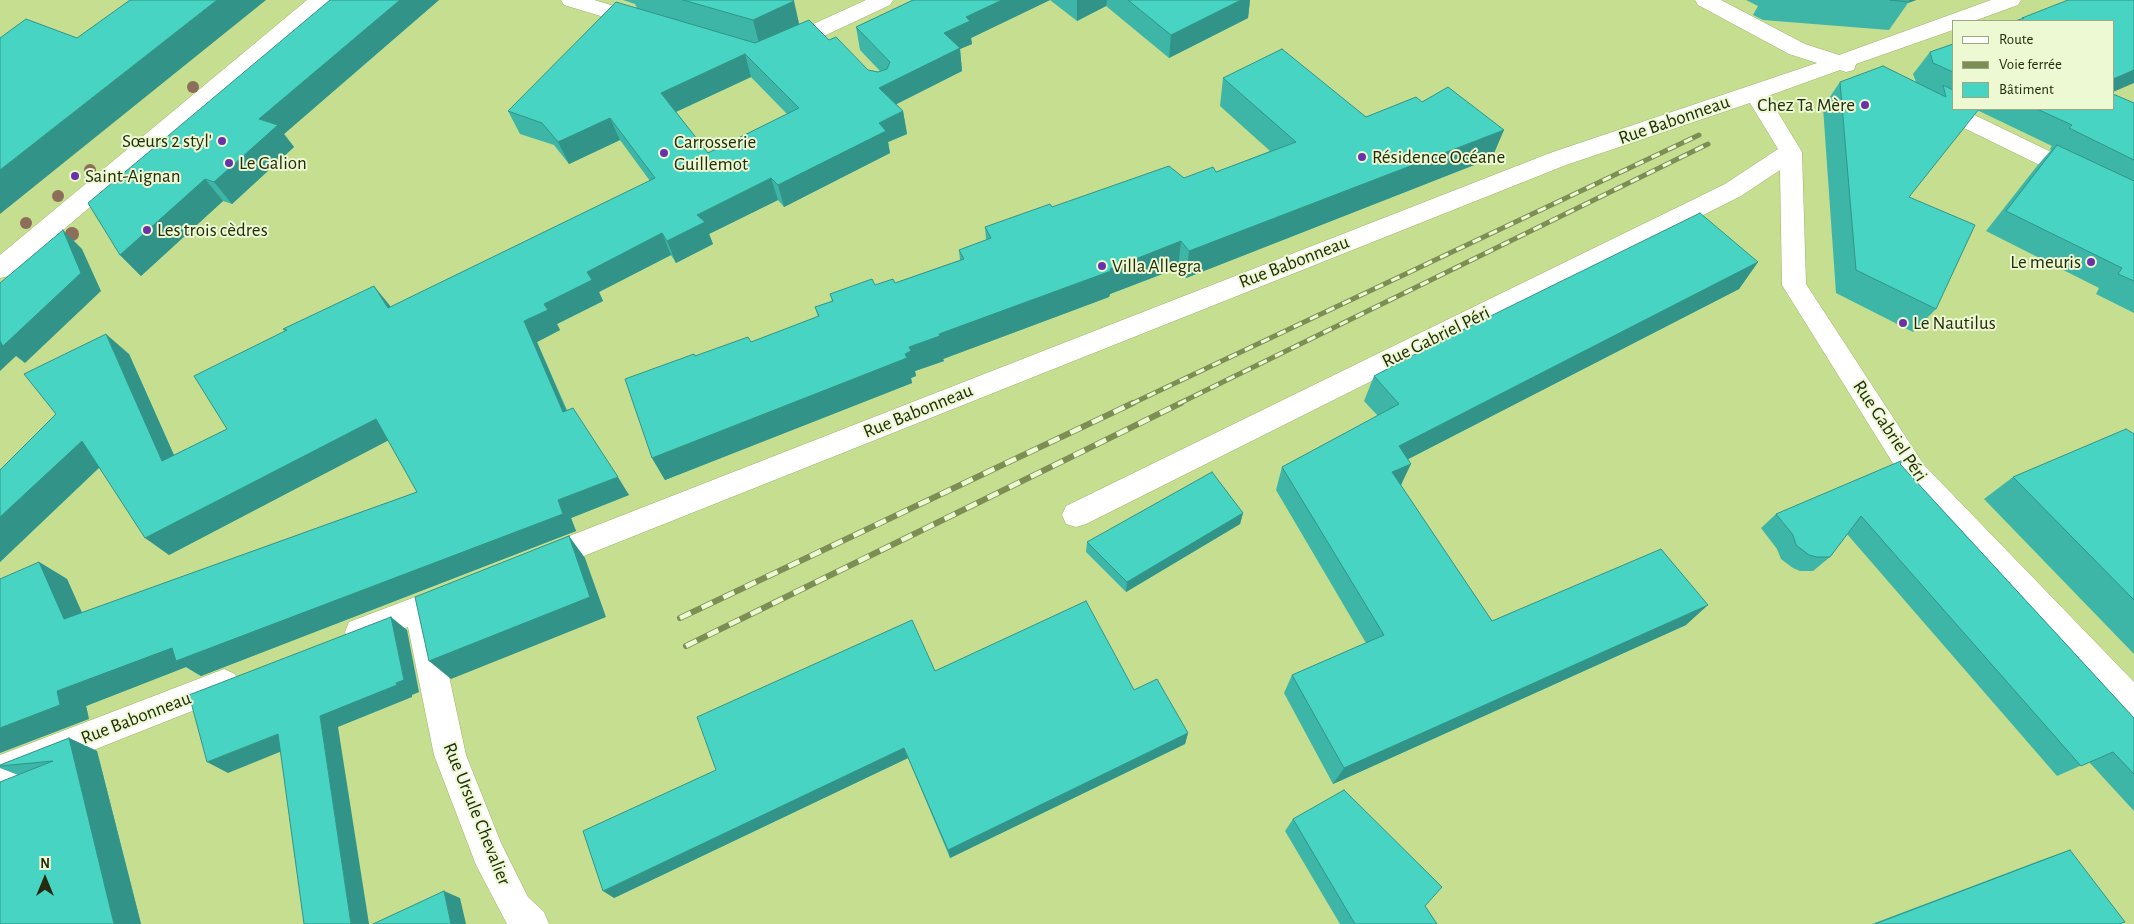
<!DOCTYPE html>
<meta charset="utf-8">
<style>
body{margin:0}
#map{position:relative;width:2134px;height:924px;overflow:hidden;background:#c5de90;font-family:"Alegreya Sans",sans-serif}
canvas{display:block}
.legend{position:absolute;left:1952px;top:20px;width:162px;height:90px;box-sizing:border-box;background:#ecf9d3;border:1px solid #9ca783;margin:0;padding:6px 9px;list-style:none;font-size:15px;color:#232c0c}
.legend li{display:flex;align-items:center;gap:10px;height:25px}
.legend b{width:25px;border:1px solid #9ca783}
.north{position:absolute;left:20px;top:854px;width:50px;height:50px;-webkit-text-stroke:4px #ecf9d3;paint-order:stroke;rotate:0deg;font-size:14px;font-weight:700;line-height:20px;text-align:center;color:#232c0c}
.north::after{content:'';display:block;margin:auto;width:18px;height:22px;background:#232c0c;clip-path:polygon(50% 0,100% 100%,50% 72%,0 100%)}
</style>
<div id="map">
<canvas width="2134" height="924"></canvas>
<ul class="legend">
<li><b style="height:6px;background:#fff"></b>Route</li>
<li><b style="height:6px;background:#7c8e54"></b>Voie ferrée</li>
<li><b style="height:14px;background:#47d4c2"></b>Bâtiment</li>
</ul>
<div class="north">N</div>
</div>
<script>
const c = document.querySelector('canvas').getContext('2d');
c.lineJoin = 'round';
function toPath(rows) {
  const path = new Path2D();
  for (const r of rows) {
    path.moveTo(r[0], r[1]);
    for (let i = 2; i < r.length; i += 2) path.lineTo(r[i], r[i + 1]);
  }
  return path;
}
function stroke(path, color, width, dash) {
  c.strokeStyle = color;
  c.lineWidth = width;
  c.lineCap = dash ? 'butt' : 'round';
  c.setLineDash(dash || []);
  c.stroke(path);
}
function fillPath(path, color) {
  c.fillStyle = color;
  c.fill(path, 'evenodd');
}
function drawText(font, color, halo, rows, align = 'center') {
  c.font = font + ' "Alegreya Sans",sans-serif';
  c.lineWidth = 4;
  c.setLineDash([]);
  c.textBaseline = 'middle';
  c.strokeStyle = halo;
  c.fillStyle = color;
  for (const [text, x, y, turn = 0] of rows) {
    c.save();
    c.translate(x, y);
    c.rotate((+turn || 0) * Math.PI / 180);
    c.textAlign = isNaN(turn) ? turn : align;
    if (halo) c.strokeText(text, 0, 0);
    c.fillText(text, 0, 0);
    c.restore();
  }
}
const minor = toPath([
 [307,0,330,0,327,5,9,276,0,278,0,255,307,0],
 [561,0,594,0,651,17,654,22,651,27,644,29,564,5,561,0],
 [866,0,893,0,890,5,794,50,786,52,778,50,775,45,778,40,866,0],
 [1695,0,1721,0,1805,44,1839,55,1991,0,2021,0,2018,5,1974,21,1953,21,1953,30,1856,64,1854,70,1846,72,1840,70,1768,96,1802,152,1806,284,1924,465,2134,682,2134,719,2123,715,1904,481,1782,285,1780,170,1741,196,1086,524,1076,527,1066,524,1062,515,1066,506,1725,184,1778,149,1750,103,1566,165,551,569,541,573,531,569,527,560,531,551,1550,153,1817,63,1789,54,1698,5,1695,0],
 [1935,97,1953,104,1953,109,1962,109,2134,192,2134,211,1927,110,1924,105,1927,100,1935,97],
 [452,583,462,587,467,596,462,605,434,617,438,625,466,755,501,843,528,897,544,912,549,924,507,924,476,865,434,755,408,627,360,646,349,642,345,632,349,622,452,583],
 [224,669,235,674,239,684,235,694,0,787,0,755,224,669]
]);
const railFar1 = toPath([
 [1131,404,1699,135],
 [1178,404,1708,144]
]);
const rail = toPath([
 [680,618,1133,403],
 [686,646,1181,403]
]);
const trees = [
 [193,87,6],
 [90,170,6],
 [58,196,6],
 [26,223,6],
 [72,234,7]
];
const wall = toPath([
 [330,0,439,0,284,134,294,147,232,204,223,201,141,276,120,255],
 [623,0,793,0,799,24,829,40,868,70,878,72,880,71,860,50,856,27,913,0,1250,0,1248,18,1169,58,1106,6,1077,21,1050,0,971,38,972,44,960,49,962,71,896,104,903,111,907,134,888,142,890,153,784,207,778,200,709,234,713,244,676,263,671,255,599,292,603,301,557,324,560,330,537,342,567,410,629,495,571,518,576,531,201,676,186,667,86,706,89,719,39,562,67,579,82,613,417,492,388,440,169,555,99,468,0,562,9,462,56,414,129,354,174,455,227,429,285,331,283,329,391,307,650,181,620,140,569,164,554,145,520,134,508,111,637,8,635,4],
 [751,77,787,114,708,153,676,112],
 [1746,0,1916,0,1908,3,1889,30,1763,20,1753,15,1758,6],
 [1953,44,1953,109,2113,109,2134,103,2134,313,2096,294,2099,288,1986,231,2037,166,2051,150,2050,149,2052,146,1977,110,1909,197,1936,309,1913,332,1836,293,1823,107,1840,82,1916,82,1913,74,1930,52],
 [1223,78,1366,117,1492,158,1186,278,1178,268,1110,294,1109,297,943,359,944,361,915,371,916,376,911,378,912,383,665,480,652,458,695,356,751,342,818,317,815,307,832,301,830,294,875,285,895,283,960,260,959,250,986,240,985,227,1052,207,1216,172,1270,151,1220,106],
 [1758,262,1739,289,1408,459,1401,486,1492,621,1686,625,1333,784,1284,693,1292,675,1366,643,1276,490,1282,467,1378,416,1364,401,1374,376],
 [2134,434,2134,654,1984,499,2013,477],
 [1900,464,2134,718,2134,811,2089,762,2057,776,1847,534,1830,557,1813,571,1800,571,1793,568,1781,559,1777,549,1761,528,1776,514],
 [1243,513,1240,524,1126,592,1086,552,1087,542],
 [935,671,1134,690,1188,733,1185,744,950,858,908,758,614,898],
 [69,738,97,751,141,924,0,924,18,775,0,768,0,765],
 [1293,819,1425,906,1437,924,1340,924,1285,831],
 [2070,850,2119,924,1872,924,2044,859]
]);
const shadedWall = toPath([
 [217,0,266,0,0,214,0,170],
 [400,0,439,0,284,134,294,147,232,204,214,182,259,119],
 [1002,0,1050,0,971,38,972,44,960,49,962,71,883,111,879,88,944,33,966,17],
 [1077,0,1107,0,1106,6,1077,21],
 [1241,0,1250,0,1248,18,1169,58,1171,35],
 [1890,0,1916,0,1908,3,1909,2],
 [794,1,800,28,760,47,753,20],
 [745,54,751,77,669,115,661,93],
 [2134,70,2134,83,2113,92,2113,79],
 [903,111,907,134,888,142,890,153,784,207,778,185,879,123],
 [610,118,620,140,569,164,558,142],
 [1504,130,1492,158,1186,278,1189,251],
 [771,178,778,200,709,234,713,244,676,263,667,241,697,215],
 [205,179,223,201,141,276,120,255],
 [63,230,82,249,101,291,25,363,16,356,0,371,0,340],
 [662,233,671,255,599,292,603,301,557,324,560,330,537,342,575,431,563,412,524,321,544,304,587,272],
 [1181,241,1178,268,1110,294,1109,297,943,359,944,361,915,371,916,376,911,378,912,383,665,480,652,458,905,354,909,347,939,334],
 [1758,262,1739,289,1389,469,1399,446],
 [374,286,391,307,388,308],
 [106,334,129,354,185,480,162,461],
 [376,419,393,438,169,555,145,538],
 [82,441,107,460,0,562,0,517],
 [1411,464,1400,487,1392,472],
 [618,477,629,495,571,518,576,531,201,676,186,667,86,706,89,719,0,753,0,728,57,691,558,500],
 [1243,513,1240,524,1126,592,1127,582],
 [569,536,585,558,606,617,451,679,429,661],
 [39,562,67,579,92,635,64,619],
 [1708,605,1686,625,1333,784,1344,768],
 [391,617,407,630,419,692,412,695,412,697,338,727,369,924,351,924,320,716],
 [1188,733,1185,744,950,858,948,850],
 [278,734,297,745,228,773,207,762],
 [69,738,97,751,141,924,114,924],
 [904,748,908,758,614,898,603,891],
 [444,891,460,898,466,924,451,924]
]);
const building = toPath([
 [130,0,217,0,0,170,0,38,26,19,77,38,130,0],
 [330,0,400,0,259,119,278,125,214,182,205,179,120,255,88,203,330,0],
 [683,0,793,0,794,1,753,20,683,0],
 [913,0,1002,0,966,17,970,21,944,33,960,48,879,88,903,111,879,123,886,131,778,185,771,178,697,215,705,222,667,241,662,233,587,272,592,280,544,304,548,310,524,321,563,412,573,408,618,477,558,500,563,514,176,661,172,648,57,691,60,705,0,728,0,579,39,562,64,619,417,492,376,419,145,538,82,441,0,517,0,470,56,414,24,374,106,334,162,461,227,429,194,376,287,330,283,329,374,286,388,308,655,178,610,118,558,142,542,123,508,111,616,2,755,43,809,20,829,40,836,37,868,70,878,72,887,69,890,62,856,27,913,0],
 [745,54,799,108,708,153,661,93,745,54],
 [1128,0,1241,0,1171,35,1128,0],
 [1890,0,1910,0,1909,2,1890,0],
 [2068,0,2134,0,2134,70,2113,79,2113,21,2015,21,2024,18,2022,18,2068,0],
 [1953,44,1953,72,1933,63,1930,52,1953,44],
 [1282,49,1366,117,1416,97,1422,102,1448,87,1504,130,1189,251,1181,241,1110,269,1111,271,939,334,940,336,909,347,911,351,905,354,907,358,652,458,625,379,694,354,695,356,748,337,751,342,819,316,815,307,833,301,830,294,872,279,875,285,893,279,895,283,964,259,959,250,991,238,985,227,1050,204,1052,207,1169,166,1184,178,1213,167,1216,172,1296,142,1223,78,1282,49],
 [1883,66,1946,97,1943,85,1953,90,1953,109,1979,109,1909,197,1975,225,1936,309,1856,270,1840,82,1883,66],
 [2113,94,2134,103,2134,160,2069,128,2072,125,2037,109,2113,109,2113,94],
 [2057,145,2134,181,2134,281,2118,274,2122,268,2006,211,2057,145],
 [1700,213,1758,262,1399,446,1411,464,1392,472,1492,621,1661,549,1708,605,1344,768,1292,675,1384,635,1282,467,1399,404,1374,376,1448,337,1700,213],
 [63,230,81,273,3,346,0,341,0,283,63,230],
 [2126,429,2134,434,2134,600,2013,477,2126,429],
 [1903,460,1900,464,2134,718,2134,774,2113,752,2081,766,1861,516,1830,557,1817,557,1809,555,1796,545,1793,535,1776,514,1903,460],
 [1212,472,1243,513,1127,582,1087,542,1212,472],
 [569,536,590,597,429,661,415,597,569,536],
 [1086,601,1134,690,1157,679,1188,733,948,850,904,748,603,891,583,831,716,770,697,717,912,620,935,671,1086,601],
 [391,617,404,680,396,683,397,685,320,716,351,924,304,924,278,734,207,762,189,695,391,617],
 [69,738,114,924,0,924,0,782,53,761,0,766,0,765,69,738],
 [1344,790,1442,887,1425,906,1437,924,1355,924,1293,819,1344,790],
 [2070,850,2125,922,2119,924,1875,924,2070,850],
 [444,891,451,924,373,924,444,891]
]);
const markers = [
 [1865,105,5,"#6d31a7"],
 [222,141,5,"#6d31a7"],
 [664,153,5,"#6d31a7"],
 [1362,157,5,"#6d31a7"],
 [229,163,5,"#6d31a7"],
 [75,176,5,"#6d31a7"],
 [147,230,5,"#6d31a7"],
 [2091,262,5,"#6d31a7"],
 [1102,266,5,"#6d31a7"],
 [1903,323,5,"#6d31a7"]
];
const poiNames = [
 ["Chez Ta Mère",1855,105,"right"],
 ["Sœurs 2 styl'",212,141,"right"],
 ["Carrosserie",674,142],
 ["Guillemot",674,164],
 ["Résidence Océane",1372,157],
 ["Le Galion",239,163],
 ["Saint-Aignan",85,176],
 ["Les trois cèdres",157,230],
 ["Le meuris",2081,262,"right"],
 ["Villa Allegra",1112,266],
 ["Le Nautilus",1913,323]
];
const streetNames = [
 ["Rue Babonneau",1674,120,-19],
 ["Rue Babonneau",1294,262,-21],
 ["Rue Gabriel Péri",1436,337,-26],
 ["Rue Babonneau",918,411,-22],
 ["Rue Gabriel Péri",1890,431,56],
 ["Rue Babonneau",136,718,-21],
 ["Rue Ursule Chevalier",477,814,68]
];
stroke(minor, '#9cb367', 1);
fillPath(minor, '#fff');
stroke(railFar1, '#7c8e54', 5);
stroke(rail, '#7c8e54', 6);
stroke(railFar1, '#ecf9d3', 3, [9]);
stroke(rail, '#ecf9d3', 4.5, [12]);
c.fillStyle = '#8c6e5b';
for (const [x, y, r] of trees) {
  c.beginPath();
  c.arc(x, y, r, 0, 2 * Math.PI);
  c.fill();
}
fillPath(wall, '#3db6a7');
fillPath(shadedWall, '#329488');
fillPath(building, '#47d4c2');
stroke(building, '#329488', 1);
for (const [x, y, r, color] of markers) {
  const dot = new Path2D();
  dot.arc(x, y, r, 0, 2 * Math.PI);
  c.fillStyle = color;
  c.fill(dot);
  stroke(dot, '#ecf9d3', 2);
}
drawText('19px', '#232c0c', '#ecf9d3', poiNames, 'left');
drawText('19px', '#232c0c', '#ecf9d3', streetNames);
</script>
